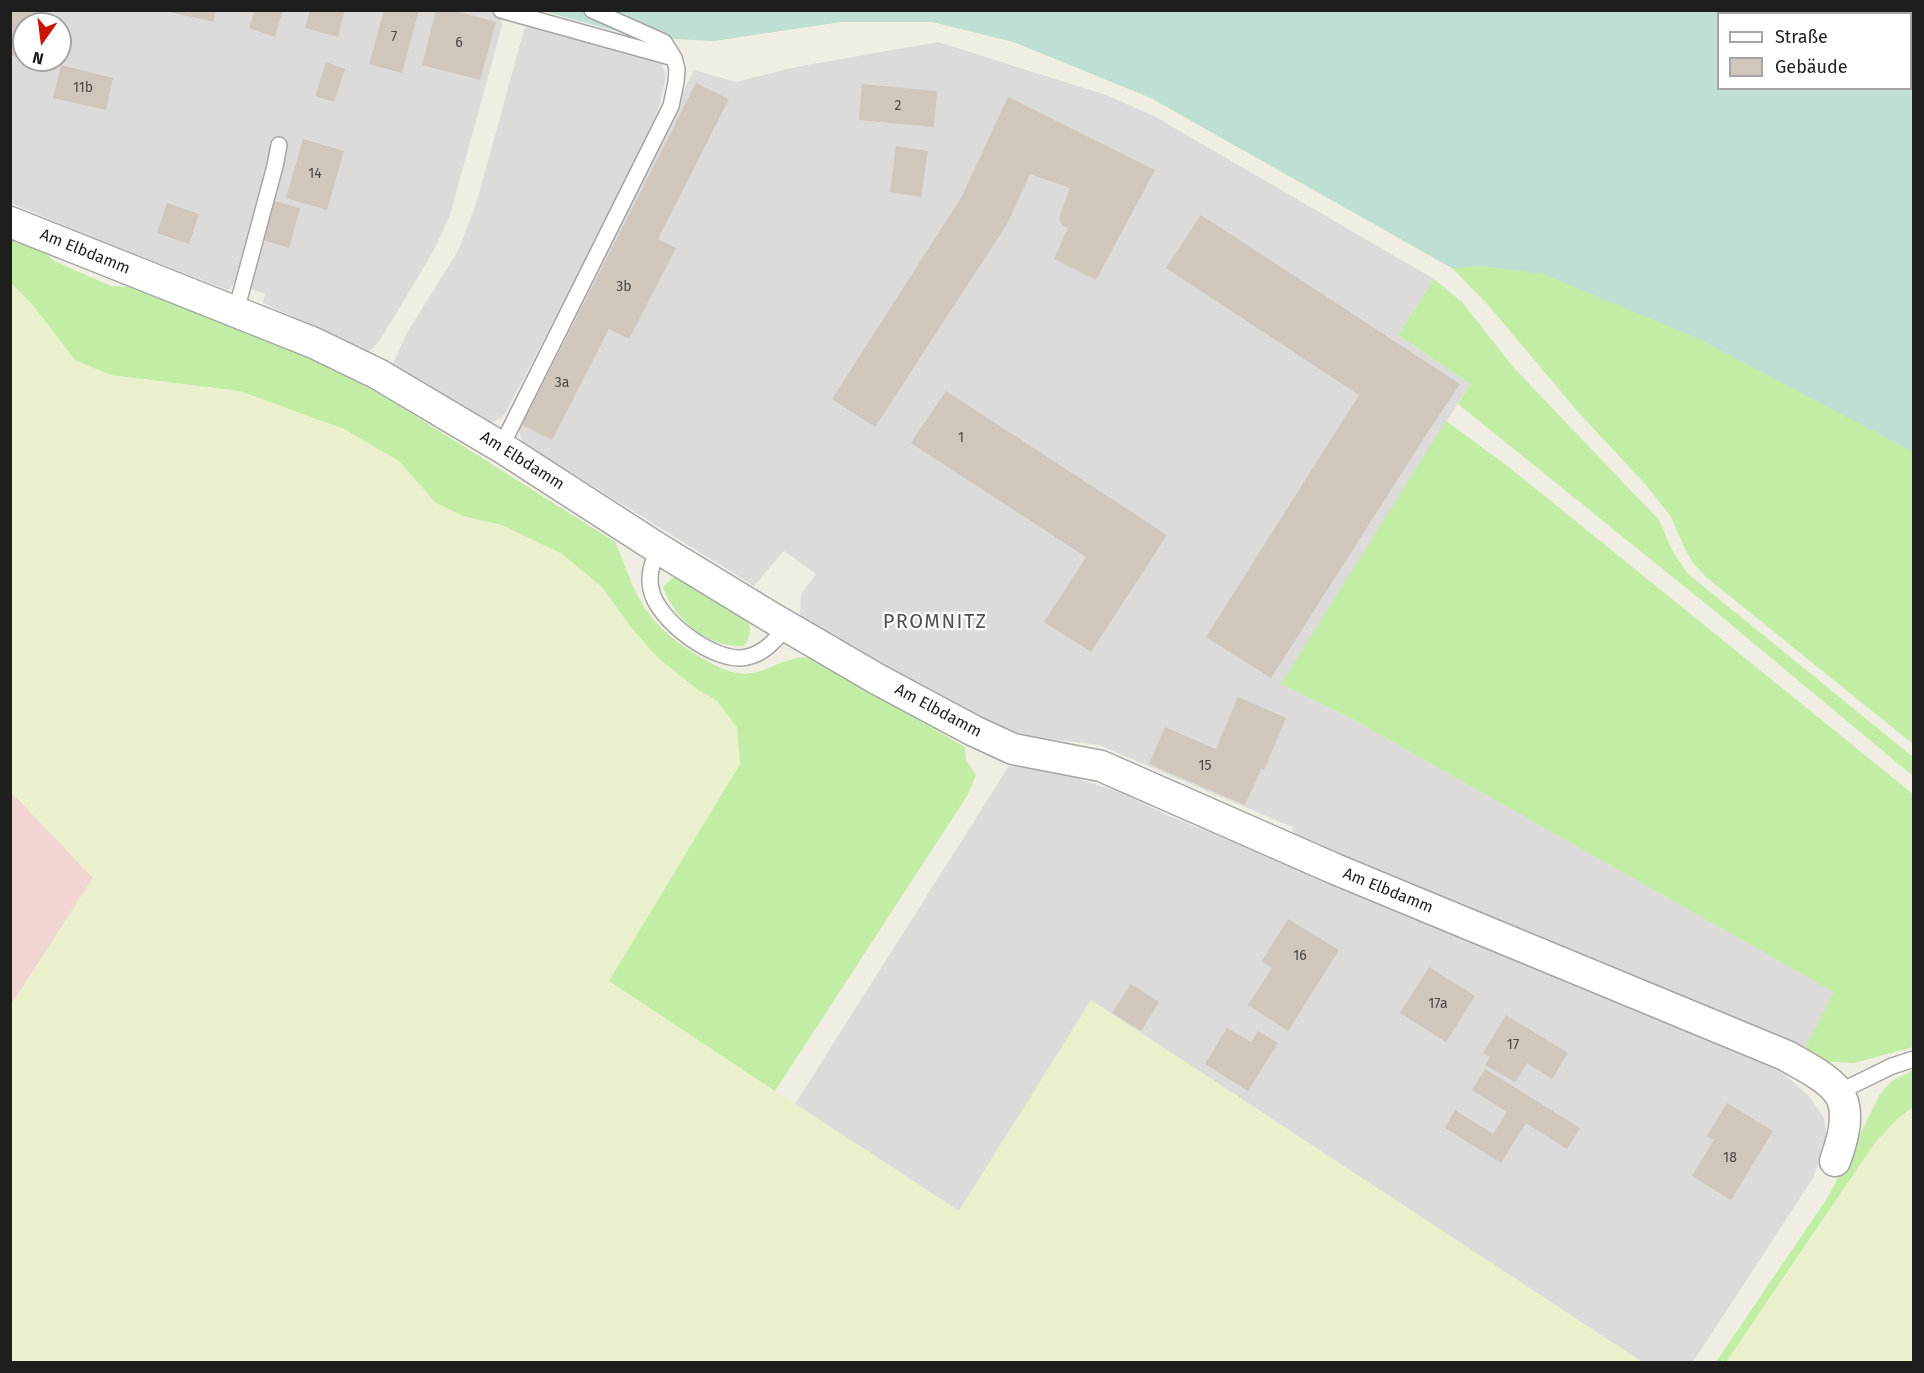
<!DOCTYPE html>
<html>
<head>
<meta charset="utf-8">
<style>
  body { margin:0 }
  #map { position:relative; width:1924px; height:1373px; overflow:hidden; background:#f0ede3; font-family:"Fira Sans",sans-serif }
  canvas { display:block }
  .frame { position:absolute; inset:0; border:12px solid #1e1e1e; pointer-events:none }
  .legend { position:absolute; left:1717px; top:12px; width:195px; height:78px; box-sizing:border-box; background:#fff; border:2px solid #a5a5a5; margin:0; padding:8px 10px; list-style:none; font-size:18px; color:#1e1e1e }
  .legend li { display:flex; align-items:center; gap:12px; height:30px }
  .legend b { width:30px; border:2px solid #a5a5a5 }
  .north { position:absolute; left:12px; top:12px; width:60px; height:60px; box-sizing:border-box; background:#fff; border:2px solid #a5a5a5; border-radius:50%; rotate:194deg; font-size:16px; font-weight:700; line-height:24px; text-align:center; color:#1e1e1e }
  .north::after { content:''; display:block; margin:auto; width:21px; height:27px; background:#cb1400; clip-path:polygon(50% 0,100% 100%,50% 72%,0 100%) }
</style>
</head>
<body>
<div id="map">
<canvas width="1924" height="1373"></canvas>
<div class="frame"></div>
<ul class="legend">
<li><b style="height:8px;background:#fff"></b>Straße</li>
<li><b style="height:16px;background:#d0c6bb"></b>Gebäude</li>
</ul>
<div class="north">N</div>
</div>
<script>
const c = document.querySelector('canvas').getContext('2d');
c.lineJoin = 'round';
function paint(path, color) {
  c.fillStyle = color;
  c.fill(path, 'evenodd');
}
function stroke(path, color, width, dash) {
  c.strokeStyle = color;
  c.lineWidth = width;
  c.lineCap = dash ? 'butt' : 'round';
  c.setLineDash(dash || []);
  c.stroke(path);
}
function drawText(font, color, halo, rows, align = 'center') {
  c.font = font + ' "Fira Sans",sans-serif';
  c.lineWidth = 4.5;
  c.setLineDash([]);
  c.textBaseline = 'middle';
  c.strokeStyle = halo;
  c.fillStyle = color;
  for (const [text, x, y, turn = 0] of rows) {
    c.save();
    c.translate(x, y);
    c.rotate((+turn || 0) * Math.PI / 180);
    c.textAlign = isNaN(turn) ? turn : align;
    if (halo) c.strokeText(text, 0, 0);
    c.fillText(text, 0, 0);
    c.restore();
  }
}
paint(new Path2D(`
  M 484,10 L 501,15 L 502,26 L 450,215 L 434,250 L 409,292 L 380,340 L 369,352 L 263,303 L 265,294 L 235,283 L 228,290 L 99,240 L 11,203 L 10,11 ZM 24,24 L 60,24 L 60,60 L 24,60 Z
  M 529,24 L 662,64 L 666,76 L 660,104 L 640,156 L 506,412 L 501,418 L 489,424 L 392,365 L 407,333 L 459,249 L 477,201 L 524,30 Z
  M 938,42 L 1106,95 L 1154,116 L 1434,279 L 1398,335 L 1470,384 L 1282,684 L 1347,716 L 1835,992 L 1804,1050 L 1296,838 L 1292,827 L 1099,745 L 1028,736 L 981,720 L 829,635 L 800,615 L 801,594 L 816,574 L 784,551 L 754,586 L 522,442 L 518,427 L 694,70 L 736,82 L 796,67 Z
  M 1009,766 L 1046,768 L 1122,793 L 1167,815 L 1327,880 L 1782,1072 L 1809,1096 L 1824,1118 L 1827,1141 L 1813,1178 L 1693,1362 L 1642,1362 L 1092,1001 L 959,1211 L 795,1104 Z`), '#dcdbda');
paint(new Path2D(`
  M 11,792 L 93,878 L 11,1005 Z`), '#f2d5d0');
paint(new Path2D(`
  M 10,283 L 111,375 L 240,391 L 344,428 L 399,461 L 436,503 L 463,516 L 502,525 L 562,554 L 603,588 L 630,626 L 698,690 L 716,700 L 737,727 L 740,764 L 609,982 L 959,1211 L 1091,1000 L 1642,1362 L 11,1362 L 11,1005 L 93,878 L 11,792 Z
  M 1913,1107 L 1913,1362 L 1726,1362 L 1874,1144 L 1896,1120 Z`), '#eaf0cc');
paint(new Path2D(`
  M 543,11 L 1913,11 L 1913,744 L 1706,577 L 1693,563 L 1684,547 L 1671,517 L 1646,485 L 1578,412 L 1489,306 L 1452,268 L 1151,98 L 1014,42 L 933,22 L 840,22 L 713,41 ZM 1718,14 L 1910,14 L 1910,88 L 1718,88 Z
  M 10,238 L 43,251 L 54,261 L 111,286 L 131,287 L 308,357 L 363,385 L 398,405 L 615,542 C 622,556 626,570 632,584 C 648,621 671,640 704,659 C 718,668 736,676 752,673 C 772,670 793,652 814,659 L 965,747 L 966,760 L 976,775 L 967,796 L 775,1091 L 609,981 L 740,764 L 737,727 L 716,700 L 698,690 L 656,656 L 630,626 L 603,588 L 562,554 L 502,525 L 463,516 L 436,503 L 399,461 L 344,429 L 240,391 L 111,375 L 75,360 L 33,305 L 11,283 Z
  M 1434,279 L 1462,302 L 1514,368 L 1659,520 L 1673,552 L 1687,573 L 1913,757 L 1913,776 L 1716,612 L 1458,404 L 1470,384 L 1398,335 Z
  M 1446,421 L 1505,464 L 1913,794 L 1913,1047 L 1854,1063 L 1817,1061 L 1804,1050 L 1834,992 L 1347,716 L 1281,684 Z
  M 680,577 L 747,618 C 752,630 751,635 744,646 C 708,648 674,619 663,587 L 672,578 Z
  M 1913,1070 L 1913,1107 L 1896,1120 L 1874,1144 L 1726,1362 L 1716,1362 L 1826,1200 L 1844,1167 L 1880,1094 L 1892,1081 Z`), '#c1eea4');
paint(new Path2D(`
  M 543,11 L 1913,11 L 1913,452 L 1699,339 L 1543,274 L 1482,266 L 1452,268 L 1151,98 L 1014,42 L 933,22 L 840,22 L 713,41 L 638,37 ZM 1718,14 L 1910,14 L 1910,88 L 1718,88 Z`), '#bedfd3');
paint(new Path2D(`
  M 10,10 L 42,10 L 39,24 L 24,24 L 24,58 L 10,55 Z
  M 161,10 L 216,10 L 214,22 Z
  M 255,10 L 283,10 L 275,37 L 249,28 Z
  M 310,10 L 345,10 L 338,37 L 305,28 Z
  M 384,10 L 419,10 L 402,73 L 369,64 Z
  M 436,10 L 452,10 L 496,22 L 480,80 L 422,65 Z
  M 326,62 L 345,69 L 334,102 L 315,96 Z
  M 61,65 L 113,78 L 106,110 L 53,98 Z
  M 696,83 L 729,99 L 658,239 L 676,248 L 629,339 L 609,329 L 552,440 L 522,425 Z
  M 862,84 L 937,91 L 934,127 L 859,120 Z
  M 1008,97 L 1155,170 L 1096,280 L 1054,259 L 1068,228 L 1062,225 L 1059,218 L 1070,188 L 1030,174 L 1007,224 L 875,427 L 832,399 L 961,198 Z
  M 303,139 L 344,151 L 327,210 L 286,198 Z
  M 896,146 L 928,151 L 921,197 L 890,192 Z
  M 274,201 L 300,208 L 289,248 L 263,240 Z
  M 167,203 L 199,214 L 189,244 L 157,233 Z
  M 1201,215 L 1460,384 L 1424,438 L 1271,678 L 1206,637 L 1359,395 L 1166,268 Z
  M 946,391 L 1167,535 L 1091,652 L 1044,622 L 1086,557 L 911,443 Z
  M 1238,697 L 1286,718 L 1264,770 L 1261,769 L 1245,805 L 1149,764 L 1165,727 L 1216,749 Z
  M 1288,919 L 1339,950 L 1288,1031 L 1248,1005 L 1272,968 L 1262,961 Z
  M 1429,967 L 1475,996 L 1446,1042 L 1400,1013 Z
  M 1131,984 L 1159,1002 L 1141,1031 L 1112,1013 Z
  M 1506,1015 L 1568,1053 L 1552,1079 L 1527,1063 L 1515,1082 L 1485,1065 L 1490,1057 L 1483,1053 Z
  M 1227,1028 L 1251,1042 L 1258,1031 L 1278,1043 L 1248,1091 L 1205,1064 Z
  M 1485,1069 L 1580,1128 L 1567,1149 L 1526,1123 L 1501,1163 L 1445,1128 L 1455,1110 L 1493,1134 L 1507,1112 L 1472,1090 Z
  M 1727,1103 L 1773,1131 L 1731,1200 L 1692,1176 L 1714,1140 L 1707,1136 Z`), '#d0c6bb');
const service = new Path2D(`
  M 501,10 L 674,58
  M 236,311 L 275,166 L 279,145
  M 501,447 L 671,106 L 676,82 L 677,69 L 674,58 L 664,42 L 592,10
  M 659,549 C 652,563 648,574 651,589 C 656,620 717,665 747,657 C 765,653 775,640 787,627
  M 1839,1092 L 1892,1066 L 1914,1059`);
const minor = new Path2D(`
  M 10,222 L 314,343 L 378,374 L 501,447 L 659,549 L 769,616 L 877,679 L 974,731 L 1013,749 L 1101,766 L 1335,869 L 1787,1056 C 1803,1066 1826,1076 1838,1092 C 1852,1111 1842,1142 1835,1161`);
stroke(service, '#a5a5a5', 18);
stroke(minor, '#a5a5a5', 33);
stroke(service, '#fff', 15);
stroke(minor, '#fff', 30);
drawText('14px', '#4a4845', null, [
  ["7",394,37],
  ["6",459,43],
  ["11b",83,88],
  ["2",898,106],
  ["14",315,174],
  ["3b",624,287],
  ["3a",562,383],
  ["1",961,438],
  ["15",1205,766],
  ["16",1300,956],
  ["17a",1438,1004],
  ["17",1513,1045],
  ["18",1730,1158]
]);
drawText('16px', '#1e1e1e', '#fff', [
  ["Am Elbdamm",85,252,22],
  ["Am Elbdamm",522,461,32],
  ["Am Elbdamm",938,711,28],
  ["Am Elbdamm",1388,891,22]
]);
c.letterSpacing = '1.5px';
drawText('20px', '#515151', '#fff', [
  ["PROMNITZ",935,622]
]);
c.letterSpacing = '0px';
</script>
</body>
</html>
